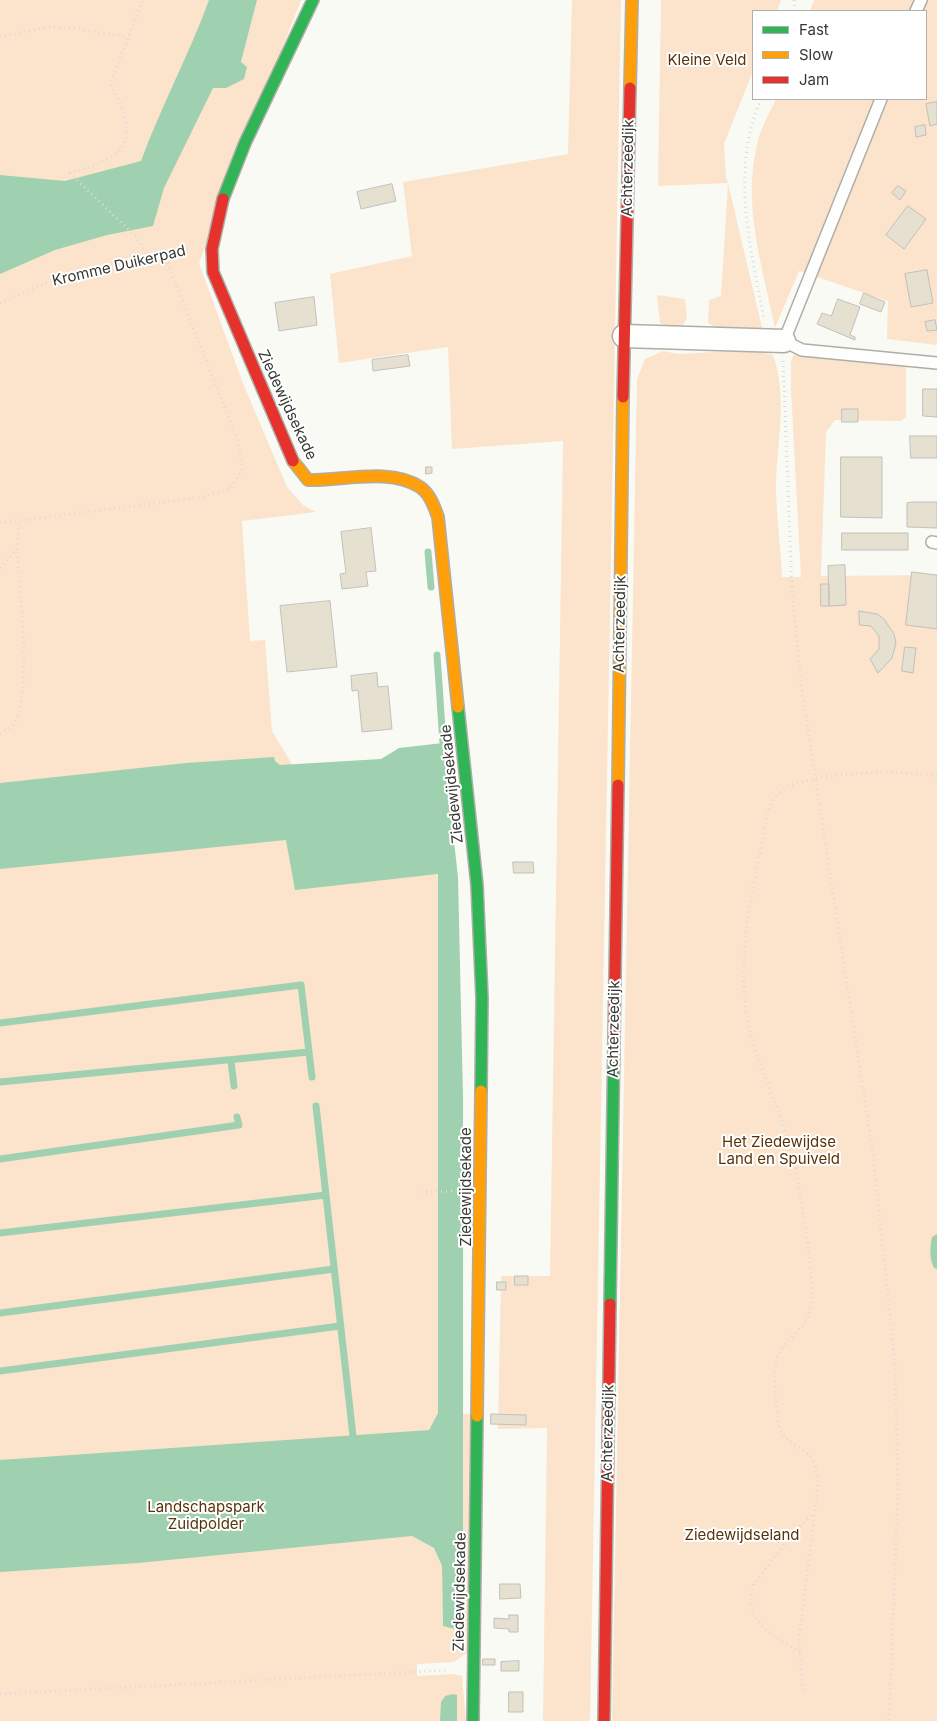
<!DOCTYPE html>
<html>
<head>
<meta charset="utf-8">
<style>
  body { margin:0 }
  #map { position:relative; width:937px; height:1721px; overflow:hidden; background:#fafaf4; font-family:Inter,sans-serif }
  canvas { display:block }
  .legend { position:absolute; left:752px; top:10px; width:175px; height:90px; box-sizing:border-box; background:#fff; border:1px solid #afafad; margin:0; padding:6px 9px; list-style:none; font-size:15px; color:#373733 }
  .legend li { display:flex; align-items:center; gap:10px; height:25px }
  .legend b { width:25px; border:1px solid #afafad }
</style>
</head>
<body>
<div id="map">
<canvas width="937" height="1721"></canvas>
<ul class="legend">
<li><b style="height:6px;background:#30b455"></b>Fast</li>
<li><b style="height:6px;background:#ff9f0a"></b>Slow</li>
<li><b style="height:6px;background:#e5322d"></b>Jam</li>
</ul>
</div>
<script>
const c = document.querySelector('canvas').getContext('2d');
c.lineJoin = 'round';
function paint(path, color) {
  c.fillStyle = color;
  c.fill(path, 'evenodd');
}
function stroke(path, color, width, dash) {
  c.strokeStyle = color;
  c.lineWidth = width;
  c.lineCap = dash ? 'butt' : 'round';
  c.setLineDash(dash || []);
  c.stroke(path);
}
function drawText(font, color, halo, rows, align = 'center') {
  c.font = font + ' Inter,sans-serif';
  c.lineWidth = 4;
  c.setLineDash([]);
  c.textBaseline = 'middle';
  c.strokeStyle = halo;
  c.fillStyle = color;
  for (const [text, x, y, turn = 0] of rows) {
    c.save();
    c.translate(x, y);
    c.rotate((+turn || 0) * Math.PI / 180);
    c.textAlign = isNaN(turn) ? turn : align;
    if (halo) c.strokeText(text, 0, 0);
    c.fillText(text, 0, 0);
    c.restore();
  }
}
paint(new Path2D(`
  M 0,0 L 240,0 L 241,63 L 257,0 L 301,0 L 199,263 L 242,381 L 287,487 L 303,505 L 316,512 L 242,521 L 250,641 L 265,640 L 272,731 L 363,882 L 439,874 L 438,1413 L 429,1430 L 408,1432 L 412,1536 L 434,1548 L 442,1566 L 443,1626 L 463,1626 L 462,1414 L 471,1414 L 468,1652 L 454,1662 L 417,1664 L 417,1676 L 453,1674 L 462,1676 L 466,1721 L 457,1721 L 457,1696 L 440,1721 L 0,1721 Z
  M 572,0 L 621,0 L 590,1721 L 543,1721 L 547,1428 L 498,1429 L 501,1276 L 550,1276 L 563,441 L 452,449 L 448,347 L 339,363 L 330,274 L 412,256 L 403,182 L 568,154 Z
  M 661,0 L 781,0 L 777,11 L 753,11 L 753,71 L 724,144 L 726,177 L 728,183 L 763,332 L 718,329 L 708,323 L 709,300 L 721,296 L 728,183 L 658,186 Z
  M 814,0 L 937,0 L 937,345 L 887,339 L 888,301 L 799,271 L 775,328 C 763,269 742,205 757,145 C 760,129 769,114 776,99 L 926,99 L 926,11 L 810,11 Z
  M 657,295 L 685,299 L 687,318 L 680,330 L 669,328 L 660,323 Z
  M 752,350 L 773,355 C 788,395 777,444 776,485 C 776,515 781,547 782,577 L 801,577 L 791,390 L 791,362 L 794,354 L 906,366 L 906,417 L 901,421 L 835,420 L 826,432 L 821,576 L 937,575 L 937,1721 L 612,1721 L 637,379 L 645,359 L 663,351 L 678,354 Z`), '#fce3cb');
paint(new Path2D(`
  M 209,0 L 257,0 L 241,62 L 247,67 L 244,79 L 226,88 L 213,88 L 164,188 L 153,226 L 107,235 L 55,250 L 0,274 L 0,175 L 65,181 L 141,161 C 161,106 189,55 209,0 Z
  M 443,743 L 458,877 L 463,1097 L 463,1626 L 455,1629 L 443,1626 L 442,1566 L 434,1548 L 412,1536 L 138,1563 L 0,1572 L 0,1460 L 429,1430 L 438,1413 L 438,874 L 295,890 L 286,840 L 0,869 L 0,783 L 186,763 L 274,757 L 275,761 L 280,765 L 381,759 L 399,748 Z
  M 937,1234 L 937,1269 L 934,1268 C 929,1258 930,1248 932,1237 Z
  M 453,1694 L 457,1695 L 457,1721 L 440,1721 L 441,1702 L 445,1696 Z`), '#9fd1b0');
stroke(new Path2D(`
  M 428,552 L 431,587
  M 437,655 L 443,743
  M 0,1023 L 301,985 L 312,1077
  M 231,1061 L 234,1086
  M 0,1082 L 309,1052
  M 316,1106 L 353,1436
  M 0,1159 L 239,1125 L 237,1117
  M 0,1233 L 326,1195
  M 0,1313 L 334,1269
  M 0,1371 L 340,1326`), '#9fd1b0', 7);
const building = new Path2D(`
  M 937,102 L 937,124 L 930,126 L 926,104 Z
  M 925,125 L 926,135 L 916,137 L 915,127 Z
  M 392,184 L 396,201 L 361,209 L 357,192 Z
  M 898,186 L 906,191 L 900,200 L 892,193 Z
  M 908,206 L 926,219 L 904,249 L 886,235 Z
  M 927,270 L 933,303 L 911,307 L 905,274 Z
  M 864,293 L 885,302 L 881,312 L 860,304 Z
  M 314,297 L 317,325 L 279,331 L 275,303 Z
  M 838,299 L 860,307 L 850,335 L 855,337 L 855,340 L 817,324 L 822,313 L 831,316 Z
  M 935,320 L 937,330 L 927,331 L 925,322 Z
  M 408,355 L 410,366 L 373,371 L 372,360 Z
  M 923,389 L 937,389 L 937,417 L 923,416 Z
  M 842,409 L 858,409 L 858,422 L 842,422 Z
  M 910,436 L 937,436 L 937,458 L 911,458 Z
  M 841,457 L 882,457 L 882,518 L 841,517 Z
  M 426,467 L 432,467 L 432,473 L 426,474 Z
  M 913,502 L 937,502 L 937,528 L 907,527 L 907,503 Z
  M 371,528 L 376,571 L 366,572 L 368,586 L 342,589 L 340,574 L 346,573 L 341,532 Z
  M 842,533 L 908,533 L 908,550 L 842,550 Z
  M 845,565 L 846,605 L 829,606 L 828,566 Z
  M 912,572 L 937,575 L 937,629 L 906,625 Z
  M 821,584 L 829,584 L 829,606 L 821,606 Z
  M 330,601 L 337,667 L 287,672 L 280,606 Z
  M 859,611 L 877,614 L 884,619 L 894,634 L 896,643 L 892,658 L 878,673 L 870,659 L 879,649 L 879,636 L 871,626 L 860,625 Z
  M 905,647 L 916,648 L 913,673 L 902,671 Z
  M 377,673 L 378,687 L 388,686 L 392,729 L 362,732 L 358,690 L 352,691 L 351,676 Z
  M 513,862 L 533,862 L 534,873 L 514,873 Z
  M 515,1276 L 528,1276 L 528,1285 L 515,1285 Z
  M 497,1282 L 506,1282 L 506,1290 L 497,1290 Z
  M 491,1414 L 526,1415 L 526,1425 L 491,1424 Z
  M 500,1584 L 520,1584 L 521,1598 L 500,1599 Z
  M 509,1615 L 518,1615 L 518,1632 L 509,1632 L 509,1629 L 494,1628 L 494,1618 L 509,1619 Z
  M 483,1659 L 495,1659 L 495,1665 L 483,1665 Z
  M 519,1661 L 519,1671 L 501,1671 L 501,1662 Z
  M 509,1692 L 523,1692 L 523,1712 L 509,1712 Z`);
paint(building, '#e6e0d0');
stroke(building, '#c1c0bc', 1);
const lane = new Path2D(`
  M 916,11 L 921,0
  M 881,99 L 784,341 L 802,350 L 937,363
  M 932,542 L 937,543`);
const street = new Path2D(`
  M 624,336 L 784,341`);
const fast = new Path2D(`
  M 223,199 L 245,143 L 313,0
  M 458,707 L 477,885 L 482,998 L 481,1091
  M 610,1304 L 614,1038
  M 473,1721 L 477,1416`);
const slow = new Path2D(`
  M 630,88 L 632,0
  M 293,461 L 308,480 C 342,481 390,467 420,487 C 430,494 434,506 438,517 L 458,707
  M 618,785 L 623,397
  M 477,1416 L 481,1091`);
const jam = new Path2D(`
  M 223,199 L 212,249 L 213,272 L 293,461
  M 623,397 L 630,88
  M 614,1038 L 618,785
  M 604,1721 L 610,1304`);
stroke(lane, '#aeaea9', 14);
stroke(street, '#aeaea9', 25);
stroke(fast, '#aeaea9', 14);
stroke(slow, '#aeaea9', 14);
stroke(jam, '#aeaea9', 14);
stroke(new Path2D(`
  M 794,0 L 795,11
  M 0,37 L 47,27 L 74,28 L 129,37
  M 761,99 C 730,170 750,246 764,319
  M 69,173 C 128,158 142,140 110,84 L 143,0
  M 70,173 L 135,236 L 149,257
  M 0,303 L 57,278 L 188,249
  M 783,361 L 792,589 L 801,684 L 873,1154 L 895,1364 L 898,1491 L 889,1721
  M 0,523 L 202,497 L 231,488 L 242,470 L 238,441 L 164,254
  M 0,568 L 17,549 L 19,521
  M 0,734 C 4,731 10,728 13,725 C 33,698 19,585 17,549
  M 421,1192 L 455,1191
  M 800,1652 C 775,1636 740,1621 754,1584 L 794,1532 L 813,1514
  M 803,1690 L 799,1638 L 818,1486 C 817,1478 817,1467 813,1460 C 801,1442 780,1447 778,1416 C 776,1398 771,1370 779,1354 C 787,1338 806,1328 810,1310 C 817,1283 802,1210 798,1180 C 790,1129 765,1084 751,1035 C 735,974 749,903 762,843 C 767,824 765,803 782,791 C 809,770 904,770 937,776
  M 0,1694 L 449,1670`), '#dbdbd9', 3, [1, 4]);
stroke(lane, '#fefefd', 11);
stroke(street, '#fefefd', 22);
stroke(fast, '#30b455', 11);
stroke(slow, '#ff9f0a', 11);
stroke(jam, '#e5322d', 11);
drawText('15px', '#593309', '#fff', [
  ["Kleine Veld",707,60],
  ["Het Ziedewijdse",779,1142],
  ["Land en Spuiveld",779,1159],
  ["Landschapspark",206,1507],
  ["Zuidpolder",206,1524],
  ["Ziedewijdseland",742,1535]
]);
drawText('15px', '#373733', '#fff', [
  ["Achterzeedijk",628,168,-89],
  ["Kromme Duikerpad",119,266,-13],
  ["Ziedewijdsekade",287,405,65],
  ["Achterzeedijk",620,624,-89],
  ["Ziedewijdsekade",452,784,-96],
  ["Achterzeedijk",614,1029,-89],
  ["Ziedewijdsekade",466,1187,-90],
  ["Achterzeedijk",608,1433,-89],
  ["Ziedewijdsekade",460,1592,-89]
]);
</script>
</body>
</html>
